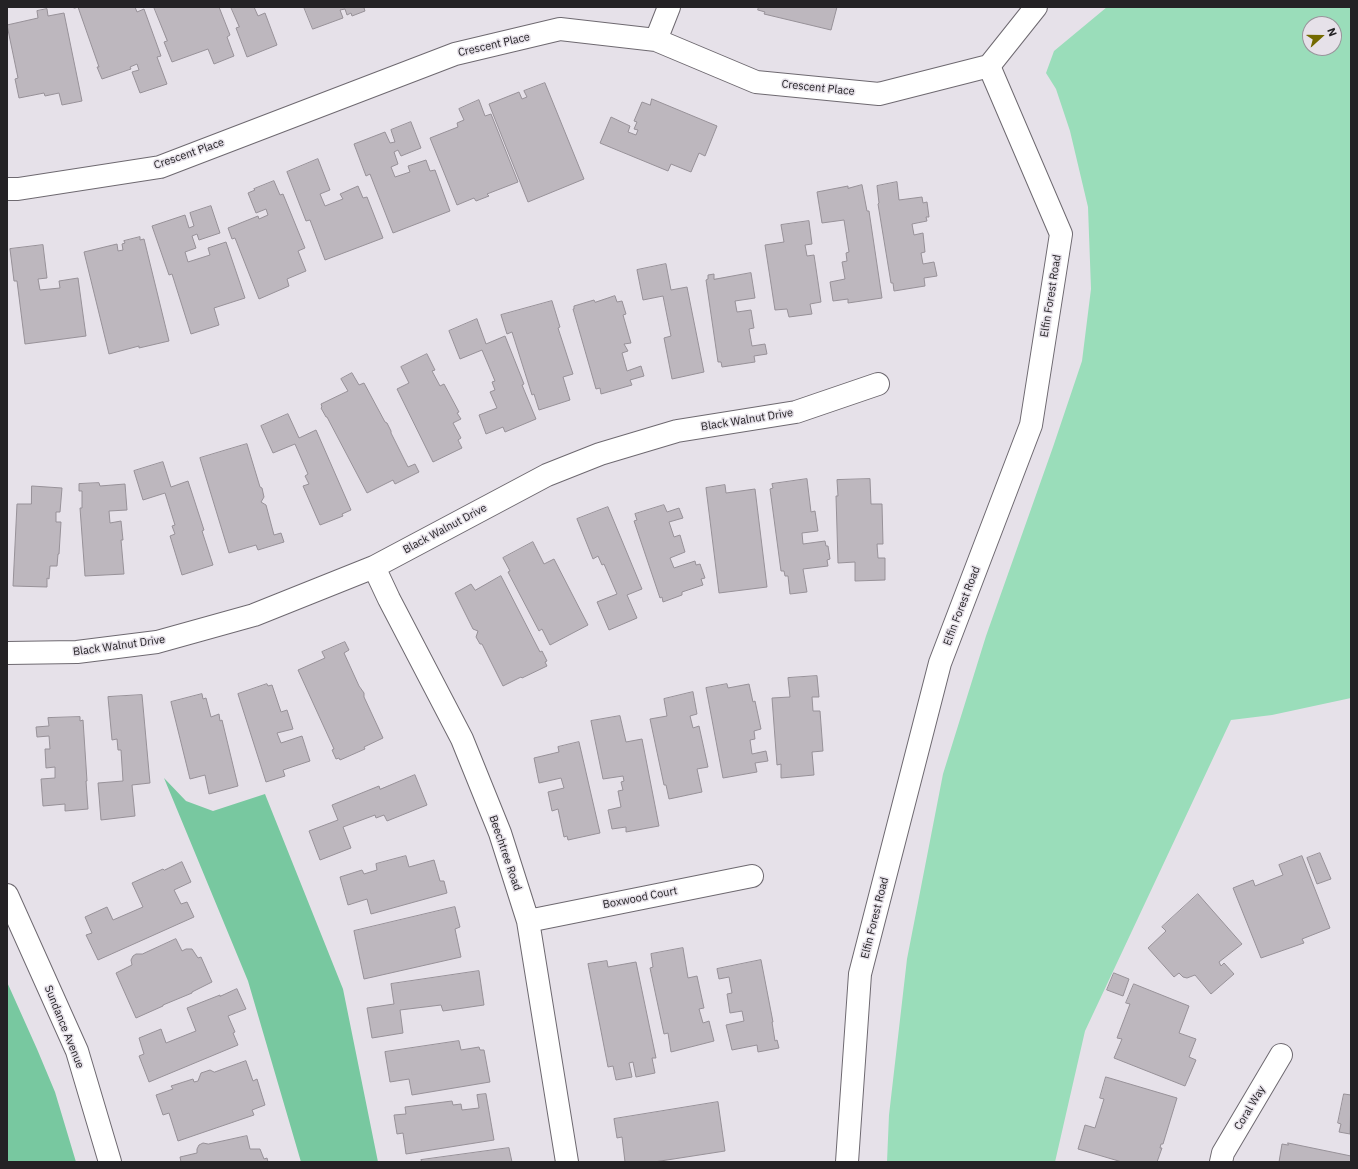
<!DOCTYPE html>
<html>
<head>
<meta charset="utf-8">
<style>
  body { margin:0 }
  #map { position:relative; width:1358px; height:1169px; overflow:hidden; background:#e6e1e9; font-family:"IBM Plex Sans",sans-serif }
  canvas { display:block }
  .frame { position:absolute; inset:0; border:8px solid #242225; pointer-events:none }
  .north { position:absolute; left:1302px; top:16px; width:40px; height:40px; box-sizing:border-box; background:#e6e1e9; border:1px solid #98959b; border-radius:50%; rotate:69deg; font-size:11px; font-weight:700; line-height:16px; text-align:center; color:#242225 }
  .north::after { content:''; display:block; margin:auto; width:14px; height:18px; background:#746a01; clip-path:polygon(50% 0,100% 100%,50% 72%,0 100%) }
</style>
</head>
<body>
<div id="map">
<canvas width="1358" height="1169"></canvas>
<div class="frame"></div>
<div class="north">N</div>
</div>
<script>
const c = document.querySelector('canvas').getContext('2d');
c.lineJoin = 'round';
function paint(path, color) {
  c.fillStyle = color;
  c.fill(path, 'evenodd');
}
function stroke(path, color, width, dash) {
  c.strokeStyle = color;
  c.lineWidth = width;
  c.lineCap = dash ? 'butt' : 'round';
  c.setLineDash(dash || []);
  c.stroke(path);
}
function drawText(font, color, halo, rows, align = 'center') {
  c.font = font + ' "IBM Plex Sans",sans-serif';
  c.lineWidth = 3;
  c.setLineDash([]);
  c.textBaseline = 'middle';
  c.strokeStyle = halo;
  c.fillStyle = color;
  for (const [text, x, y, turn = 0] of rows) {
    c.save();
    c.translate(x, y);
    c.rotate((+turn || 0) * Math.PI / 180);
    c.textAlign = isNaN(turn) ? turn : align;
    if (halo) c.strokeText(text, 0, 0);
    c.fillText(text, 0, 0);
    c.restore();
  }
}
paint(new Path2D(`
  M 1107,7 L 1351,7 L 1351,698 L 1272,715 L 1231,720 L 1085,1031 L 1055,1162 L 887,1162 L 889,1115 L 907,959 L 943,774 L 986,636 L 1053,447 L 1082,361 L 1091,289 L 1088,207 L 1070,131 L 1056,89 L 1046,73 L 1054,51 ZM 1310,24 L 1334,24 L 1334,48 L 1310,48 Z`), '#9addba');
paint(new Path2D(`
  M 164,778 L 186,801 L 213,811 L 265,794 L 343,989 L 378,1162 L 301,1162 L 248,981 Z
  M 7,982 L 37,1049 L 55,1092 L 76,1162 L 7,1162 Z`), '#78c8a0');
const building = new Path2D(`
  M 72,7 L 135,7 L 137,12 L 144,9 L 161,56 L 157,57 L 167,84 L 140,93 L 132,72 L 139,70 L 137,64 L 130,67 L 131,69 L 102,79 L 97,67 L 99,67 L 78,7 L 75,8 Z
  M 154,7 L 219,7 L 230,35 L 227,37 L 234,56 L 214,64 L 208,49 L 172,62 L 164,42 L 167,41 Z
  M 231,7 L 254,7 L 258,16 L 265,13 L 277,45 L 247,57 L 236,28 L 239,27 Z
  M 304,7 L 366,7 L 364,8 L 365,11 L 352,16 L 351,13 L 347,15 L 345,9 L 340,10 L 343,18 L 313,29 Z
  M 759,7 L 837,7 L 831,30 L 764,14 L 765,12 L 758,10 Z
  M 47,9 L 48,16 L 64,13 L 82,101 L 62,105 L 59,93 L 45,96 L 44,93 L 19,98 L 15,79 L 18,78 L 7,25 L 38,18 L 37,11 Z
  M 545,83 L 584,179 L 528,202 L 489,104 L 519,92 L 522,99 L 527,97 L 524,91 Z
  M 652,99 L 717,126 L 705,156 L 699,153 L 691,172 L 671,164 L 668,171 L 600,143 L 611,117 L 630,126 L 628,132 L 636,135 L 638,130 L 634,129 L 637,122 L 634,121 L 642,102 L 650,105 Z
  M 479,100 L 485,116 L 491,114 L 518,182 L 487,194 L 489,196 L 476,201 L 474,198 L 457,205 L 430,138 L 458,127 L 457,123 L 464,120 L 459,109 Z
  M 411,122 L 421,148 L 401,156 L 398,150 L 394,152 L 398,164 L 391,167 L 395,177 L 410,172 L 408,166 L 426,160 L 430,171 L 435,170 L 450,211 L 393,233 L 370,174 L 366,176 L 354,144 L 385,132 L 390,143 L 395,142 L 391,130 Z
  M 318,159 L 330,190 L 320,194 L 325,206 L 343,199 L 340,194 L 358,186 L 363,198 L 367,197 L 383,238 L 325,260 L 310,220 L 306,221 L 287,172 Z
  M 274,181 L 280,195 L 283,194 L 305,248 L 298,251 L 306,271 L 287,279 L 289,286 L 259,299 L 235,238 L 232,239 L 228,228 L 258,216 L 259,219 L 268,215 L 266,209 L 256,213 L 248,193 L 255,190 L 254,189 Z
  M 897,182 L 899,200 L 922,197 L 923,203 L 927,202 L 929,217 L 926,217 L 927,221 L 912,224 L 914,235 L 923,233 L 925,252 L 921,253 L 923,264 L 934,262 L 937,276 L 924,278 L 925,286 L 894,291 L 893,283 L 891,283 L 878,204 L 879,203 L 877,186 Z
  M 862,185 L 867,211 L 869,211 L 882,298 L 848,303 L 848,299 L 833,301 L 830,282 L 845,279 L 842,262 L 847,261 L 846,253 L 849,252 L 844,220 L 822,223 L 817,192 L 848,186 L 848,188 Z
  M 211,206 L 220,233 L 199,240 L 197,234 L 192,236 L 196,248 L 185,252 L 188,262 L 210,255 L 208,248 L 226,242 L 245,298 L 214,308 L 219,325 L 191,334 L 172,274 L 169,275 L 152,226 L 185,215 L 189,228 L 194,226 L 190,213 Z
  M 809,221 L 812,244 L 805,245 L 807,256 L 814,255 L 821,302 L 810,304 L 812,314 L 789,317 L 787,309 L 775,310 L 765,245 L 784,242 L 781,225 Z
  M 140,237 L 140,240 L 144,239 L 169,341 L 139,348 L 139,346 L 109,354 L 84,252 L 117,244 L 118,251 L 123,250 L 122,244 L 125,243 L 124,241 Z
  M 43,245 L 47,278 L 38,279 L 40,290 L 60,288 L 59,281 L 78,278 L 86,336 L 25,344 L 17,281 L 14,281 L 10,249 Z
  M 666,264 L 671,290 L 687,287 L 704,372 L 672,379 L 664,338 L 671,336 L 663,296 L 643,300 L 637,270 Z
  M 751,273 L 755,298 L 735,301 L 737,312 L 751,310 L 754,328 L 749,329 L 752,346 L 765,344 L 767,354 L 754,356 L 755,362 L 722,367 L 721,362 L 718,362 L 706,280 L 708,279 L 708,275 L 714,274 L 714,279 Z
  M 615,296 L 617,302 L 622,301 L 626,314 L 623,315 L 631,343 L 624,344 L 628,351 L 622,353 L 627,371 L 641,366 L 644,376 L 630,380 L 632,385 L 601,394 L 600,388 L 596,389 L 573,309 L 574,309 L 574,306 L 594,300 L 595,302 Z
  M 552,301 L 560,327 L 558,328 L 573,374 L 563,377 L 570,400 L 539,410 L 534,394 L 532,395 L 512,332 L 507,334 L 501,315 Z
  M 477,319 L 486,344 L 505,336 L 524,384 L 522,385 L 536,419 L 505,432 L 503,427 L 486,434 L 479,415 L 497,408 L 490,392 L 495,390 L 492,382 L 495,381 L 482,350 L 460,359 L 449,331 Z
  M 427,354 L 435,370 L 432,371 L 440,386 L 444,384 L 459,412 L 457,413 L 461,419 L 453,423 L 461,438 L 458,440 L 462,448 L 433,462 L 397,389 L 409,383 L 401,367 Z
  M 352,373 L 359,385 L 364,383 L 385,422 L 387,423 L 391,431 L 391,433 L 408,467 L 415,464 L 419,472 L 395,484 L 393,480 L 367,493 L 327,417 L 326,417 L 321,408 L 322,407 L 321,404 L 348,391 L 341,379 Z
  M 288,414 L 299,438 L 316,430 L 351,510 L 342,514 L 343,516 L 320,525 L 303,486 L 309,484 L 305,476 L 308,474 L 295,444 L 273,453 L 261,426 Z
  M 247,444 L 260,487 L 262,488 L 264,497 L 261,502 L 266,505 L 274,535 L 281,533 L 284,542 L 258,550 L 256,545 L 229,553 L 200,458 Z
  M 163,462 L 171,487 L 188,481 L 204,530 L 202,531 L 213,565 L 182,575 L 170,536 L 175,534 L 172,526 L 175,525 L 165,493 L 143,500 L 134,471 Z
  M 807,479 L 811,512 L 815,511 L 818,531 L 802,533 L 803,544 L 825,541 L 826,546 L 828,546 L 830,559 L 827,560 L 828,566 L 803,569 L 807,592 L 790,594 L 788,576 L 785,576 L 784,571 L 781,571 L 770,489 L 773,488 L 772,484 Z
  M 870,479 L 871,504 L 882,504 L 883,544 L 877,544 L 878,558 L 885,558 L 885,580 L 855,581 L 855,562 L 838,563 L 836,496 L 838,496 L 837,480 Z
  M 99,483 L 100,486 L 125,484 L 127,510 L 109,511 L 110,523 L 121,521 L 123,540 L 121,540 L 124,574 L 85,576 L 80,508 L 82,508 L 82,491 L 79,491 L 79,484 Z
  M 725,485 L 726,493 L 755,489 L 767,587 L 719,593 L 706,488 Z
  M 32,486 L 62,488 L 60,512 L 56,512 L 56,522 L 61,522 L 59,554 L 58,554 L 57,566 L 50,566 L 49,579 L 47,578 L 47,587 L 13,586 L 17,504 L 31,504 Z
  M 664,505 L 667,512 L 679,508 L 683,518 L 669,522 L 674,537 L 680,535 L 685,552 L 670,558 L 674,568 L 695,561 L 696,565 L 700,564 L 705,578 L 701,579 L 703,585 L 682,592 L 682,595 L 663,602 L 662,597 L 660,598 L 634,521 L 637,520 L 635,514 Z
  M 608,507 L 642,589 L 627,595 L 637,618 L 609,630 L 597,602 L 617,594 L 604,564 L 602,565 L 598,556 L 593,559 L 577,519 Z
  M 533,542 L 544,564 L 554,559 L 588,625 L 550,645 L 542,629 L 539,631 L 508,572 L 510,571 L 503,558 Z
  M 501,576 L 540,652 L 542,651 L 547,661 L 545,662 L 547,666 L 522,678 L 521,677 L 503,686 L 482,644 L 480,644 L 476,637 L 478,631 L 473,629 L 455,593 L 471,584 L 475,590 Z
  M 345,642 L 349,650 L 344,653 L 359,686 L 364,693 L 364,697 L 383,738 L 364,747 L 365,749 L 340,760 L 339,758 L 336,759 L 332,750 L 334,749 L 298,670 L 325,658 L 322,652 Z
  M 817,676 L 819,697 L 812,697 L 813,711 L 820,711 L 823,751 L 812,752 L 814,775 L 781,778 L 781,764 L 777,765 L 772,698 L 790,697 L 788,678 Z
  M 267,684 L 268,686 L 272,685 L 281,712 L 287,710 L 293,729 L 277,733 L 281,743 L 302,736 L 310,761 L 283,770 L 285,776 L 266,782 L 238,694 Z
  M 727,684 L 728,688 L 749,684 L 753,702 L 755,701 L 761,729 L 754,731 L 755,739 L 750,740 L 752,754 L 766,751 L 768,761 L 755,763 L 757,772 L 723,778 L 706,688 Z
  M 693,692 L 697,714 L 690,716 L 693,728 L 699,726 L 708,767 L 697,769 L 702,792 L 669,799 L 666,785 L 664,785 L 650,719 L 667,716 L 664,699 Z
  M 202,694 L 203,699 L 206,698 L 211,717 L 219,714 L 220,721 L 222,720 L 238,786 L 209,794 L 205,775 L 190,779 L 171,702 Z
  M 142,695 L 150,783 L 132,785 L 135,816 L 101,820 L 98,783 L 123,781 L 121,750 L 118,750 L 117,739 L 112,740 L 108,697 Z
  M 620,716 L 626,742 L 642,739 L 659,826 L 626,832 L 626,827 L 612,829 L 608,810 L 621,807 L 618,791 L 623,790 L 621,782 L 624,781 L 623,776 L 603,779 L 591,721 Z
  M 80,717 L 80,721 L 83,720 L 87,781 L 86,781 L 88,809 L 65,811 L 65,804 L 43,806 L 41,779 L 55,778 L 55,767 L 46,768 L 45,749 L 50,749 L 49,736 L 37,737 L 36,727 L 49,726 L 48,718 Z
  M 579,742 L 600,833 L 568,840 L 567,836 L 564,837 L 558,809 L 552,811 L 548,792 L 564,788 L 561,778 L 539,783 L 534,758 L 559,752 L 558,747 Z
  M 415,775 L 427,805 L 387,821 L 384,815 L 376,818 L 375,815 L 343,827 L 351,848 L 320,860 L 309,831 L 338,820 L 332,805 L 379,786 L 380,789 Z
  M 1320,853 L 1331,879 L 1317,884 L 1307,858 Z
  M 406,856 L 409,867 L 434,860 L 440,881 L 444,881 L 447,893 L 371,914 L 367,899 L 348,905 L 340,877 L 362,870 L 364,874 L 377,870 L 376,864 Z
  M 1302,856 L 1330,928 L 1302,939 L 1304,943 L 1261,958 L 1233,888 L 1253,880 L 1255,886 L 1283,875 L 1279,865 Z
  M 182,862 L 191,882 L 174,890 L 181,904 L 187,902 L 194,917 L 98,960 L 86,935 L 92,933 L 85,917 L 107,907 L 113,920 L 143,907 L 132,883 L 163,869 L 164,870 Z
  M 1198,894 L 1242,944 L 1219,962 L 1221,966 L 1224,963 L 1234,974 L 1211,994 L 1195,975 L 1187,978 L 1183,977 L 1179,973 L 1174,977 L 1148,948 L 1166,931 L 1162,927 Z
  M 455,907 L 460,927 L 455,929 L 461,957 L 364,979 L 354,931 Z
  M 176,939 L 182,951 L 186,949 L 192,949 L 198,958 L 201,957 L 212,982 L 192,992 L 192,993 L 163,1005 L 163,1006 L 136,1018 L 116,973 L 132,965 L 131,960 L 133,956 L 136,954 L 142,954 Z
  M 683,948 L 688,978 L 697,976 L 704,1008 L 699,1009 L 703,1023 L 709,1021 L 714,1041 L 671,1052 L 668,1033 L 664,1034 L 650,968 L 653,967 L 651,954 Z
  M 761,960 L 773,1022 L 772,1022 L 775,1041 L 777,1040 L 779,1048 L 758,1052 L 757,1045 L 732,1050 L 726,1025 L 744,1021 L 742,1011 L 730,1013 L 727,994 L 732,993 L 729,977 L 719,979 L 717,969 Z
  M 607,961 L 608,967 L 636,962 L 656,1058 L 652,1058 L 655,1073 L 636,1077 L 633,1062 L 629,1063 L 632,1077 L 616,1080 L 613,1066 L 608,1067 L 588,964 Z
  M 479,971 L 484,1005 L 443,1011 L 441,1005 L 400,1010 L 403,1033 L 372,1038 L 367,1008 L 394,1004 L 391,984 Z
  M 1114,973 L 1129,979 L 1123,996 L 1107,990 Z
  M 1134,984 L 1189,1006 L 1179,1033 L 1196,1039 L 1189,1057 L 1196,1060 L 1185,1086 L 1114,1058 L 1122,1039 L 1117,1038 L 1130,1004 L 1126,1003 Z
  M 237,989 L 246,1009 L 228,1016 L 235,1032 L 233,1033 L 238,1045 L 149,1082 L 139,1056 L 144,1054 L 139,1038 L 161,1029 L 166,1043 L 196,1031 L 187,1008 L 220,995 L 220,996 Z
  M 459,1041 L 461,1050 L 479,1047 L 480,1050 L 484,1050 L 490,1082 L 412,1095 L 409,1079 L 390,1082 L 385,1052 Z
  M 246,1061 L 253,1081 L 257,1079 L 265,1105 L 252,1110 L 254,1115 L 178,1141 L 169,1113 L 163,1115 L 156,1095 L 173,1089 L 171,1086 L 193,1079 L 194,1082 L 198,1081 L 201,1073 L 210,1070 L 214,1072 Z
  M 1106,1077 L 1177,1098 L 1163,1144 L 1161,1144 L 1160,1148 L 1162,1148 L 1157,1162 L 1122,1162 L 1078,1149 L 1085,1125 L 1095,1128 L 1104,1099 L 1100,1098 Z
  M 486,1094 L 494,1140 L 406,1154 L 403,1133 L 397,1134 L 394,1115 L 406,1114 L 405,1107 L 452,1101 L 453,1105 L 461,1104 L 462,1110 L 479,1108 L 477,1095 Z
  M 1344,1094 L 1351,1095 L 1350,1134 L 1339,1132 L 1341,1124 L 1338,1123 Z
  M 718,1102 L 725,1151 L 654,1162 L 625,1162 L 622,1137 L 617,1138 L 614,1119 Z
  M 247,1136 L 250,1149 L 260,1149 L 264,1159 L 267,1158 L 268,1162 L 181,1162 L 180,1157 L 197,1153 L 197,1149 L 199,1145 L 203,1143 L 208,1144 Z
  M 1288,1143 L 1351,1156 L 1351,1162 L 1279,1162 L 1282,1144 L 1288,1145 Z
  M 509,1148 L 512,1162 L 422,1162 L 421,1160 Z`);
paint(building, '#bdb7be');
stroke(building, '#979198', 1);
const minor = new Path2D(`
  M 656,40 L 669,7
  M 7,189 L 18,189 L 160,167 L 455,54 L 560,29 L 656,40 L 756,82 L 879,94 L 989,66 L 1036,7
  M 374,567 L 389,599 L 462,739 L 500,833 L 528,921 L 567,1162
  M 7,653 L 77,652 L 157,642 L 254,615 L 374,567 L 547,475 L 600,454 L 677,431 L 796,412 L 878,384
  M 7,895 L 77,1051 L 110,1162
  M 528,921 L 752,876
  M 1221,1162 L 1223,1153 L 1281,1055`);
const tertiary = new Path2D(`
  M 847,1162 L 860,974 L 940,663 L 1031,425 L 1061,234 L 989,66`);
stroke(minor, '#6e6970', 24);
stroke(tertiary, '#6e6970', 24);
stroke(minor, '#fff', 22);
stroke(tertiary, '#fff', 22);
drawText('11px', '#242225', '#e6e1e9', [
  ["Crescent Place",494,45,-13],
  ["Crescent Place",818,88,6],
  ["Crescent Place",189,154,-19],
  ["Elfin Forest Road",1051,296,-81],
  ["Black Walnut Drive",747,420,-9],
  ["Black Walnut Drive",445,529,-28],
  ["Elfin Forest Road",962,606,-69],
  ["Black Walnut Drive",119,646,-8],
  ["Beechtree Road",505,853,71],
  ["Boxwood Court",640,898,-11],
  ["Elfin Forest Road",875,918,-76],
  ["Sundance Avenue",64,1027,68],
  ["Coral Way",1250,1108,-59]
]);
</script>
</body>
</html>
